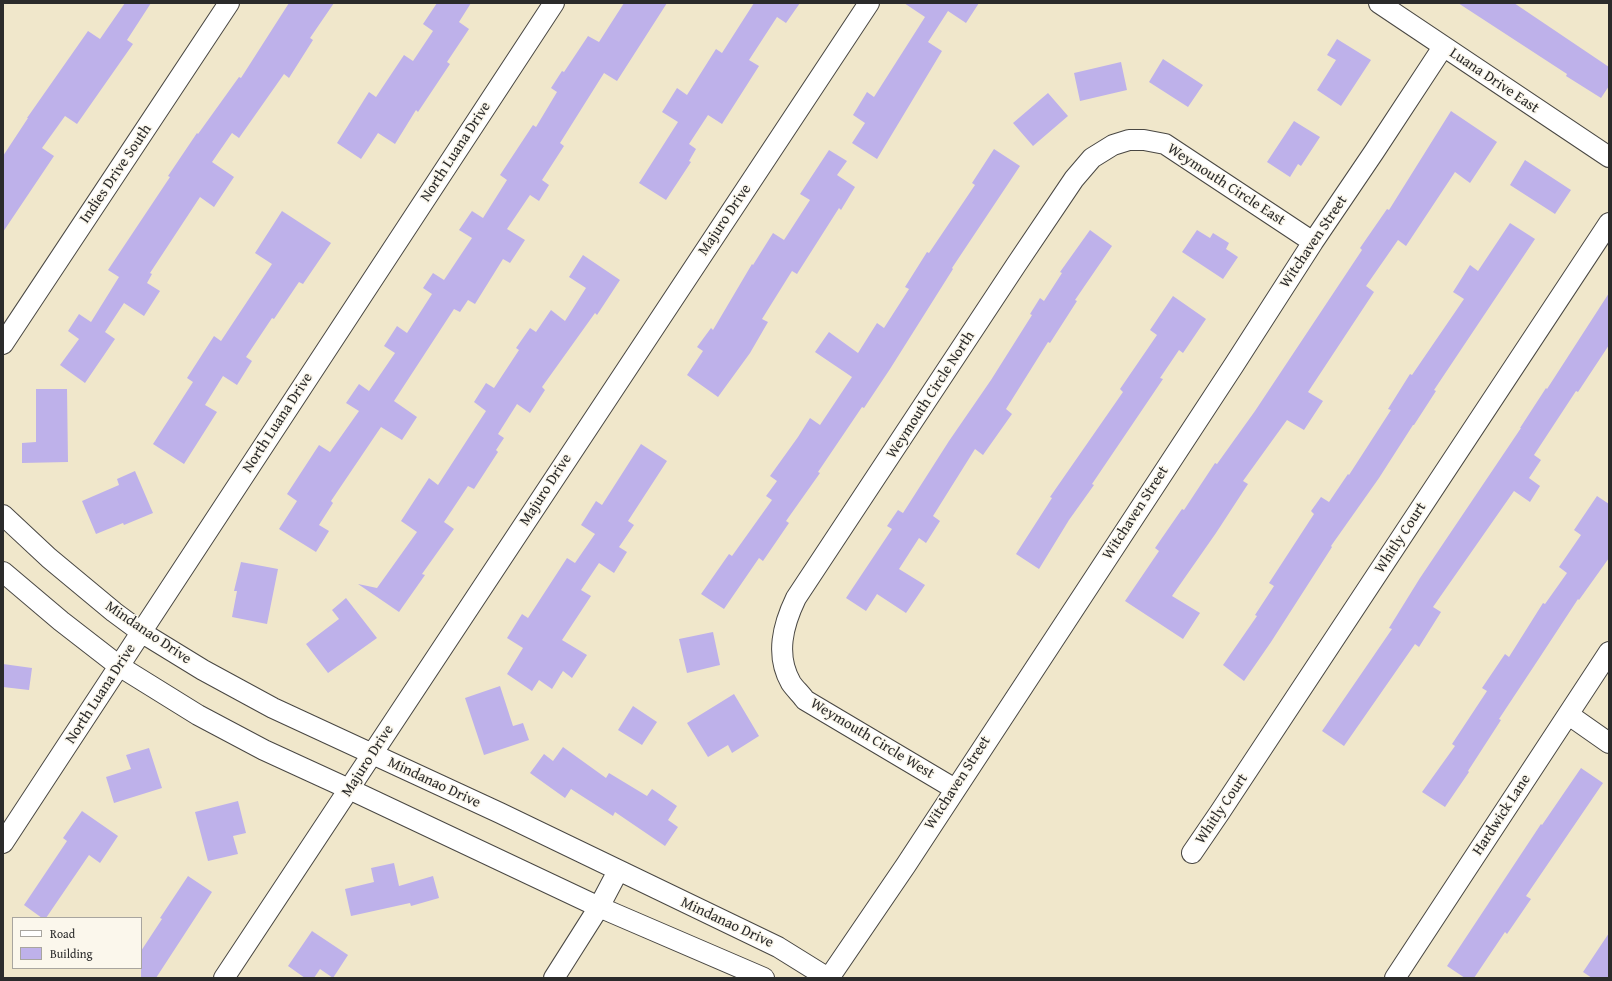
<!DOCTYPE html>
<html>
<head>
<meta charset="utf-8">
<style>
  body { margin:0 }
  #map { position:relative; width:1612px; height:981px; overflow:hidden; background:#f0e7cb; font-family:"Gentium Book Plus",serif }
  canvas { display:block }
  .frame { position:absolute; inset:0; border:4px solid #2b2b2b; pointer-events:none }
  .legend { position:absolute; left:12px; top:917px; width:130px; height:52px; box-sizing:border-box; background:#fbf7ec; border:1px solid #a8a59f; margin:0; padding:5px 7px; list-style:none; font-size:12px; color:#2b2b2b }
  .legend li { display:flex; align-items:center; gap:8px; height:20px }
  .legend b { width:20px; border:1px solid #a8a59f }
</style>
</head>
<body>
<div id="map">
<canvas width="1612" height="981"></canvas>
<div class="frame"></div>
<ul class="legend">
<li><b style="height:5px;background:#fff"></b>Road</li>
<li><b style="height:11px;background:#beb1ea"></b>Building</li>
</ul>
</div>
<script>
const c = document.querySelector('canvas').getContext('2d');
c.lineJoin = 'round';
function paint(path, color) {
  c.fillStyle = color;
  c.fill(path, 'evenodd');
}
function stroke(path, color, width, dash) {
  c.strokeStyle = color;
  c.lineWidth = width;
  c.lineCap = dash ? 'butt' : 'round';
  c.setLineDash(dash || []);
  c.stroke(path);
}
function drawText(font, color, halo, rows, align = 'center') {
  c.font = font + ' "Gentium Book Plus",serif';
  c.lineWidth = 3;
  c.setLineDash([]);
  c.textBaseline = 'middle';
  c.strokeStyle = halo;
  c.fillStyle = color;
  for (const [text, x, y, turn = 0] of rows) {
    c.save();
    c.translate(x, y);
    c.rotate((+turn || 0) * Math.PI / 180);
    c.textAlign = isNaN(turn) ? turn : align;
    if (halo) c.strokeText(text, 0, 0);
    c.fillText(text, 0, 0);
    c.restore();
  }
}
paint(new Path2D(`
  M 125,3 L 151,3 L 127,40 L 133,44 L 77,124 L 65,116 L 42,148 L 54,156 L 3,232 L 3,156 L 28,118 L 27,118 L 88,31 L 100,39 Z
  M 289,3 L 334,3 L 310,38 L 313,40 L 289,78 L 284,74 L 239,138 L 232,133 L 212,162 L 234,177 L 214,207 L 200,197 L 150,273 L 152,274 L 147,283 L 160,291 L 144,316 L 124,303 L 105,332 L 115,339 L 85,383 L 60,365 L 79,339 L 68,331 L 79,314 L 91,322 L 119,277 L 108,270 L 170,177 L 168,176 L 197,133 L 198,134 L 239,77 L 241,78 Z
  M 437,3 L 471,3 L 459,22 L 469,29 L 447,62 L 450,64 L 418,112 L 416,110 L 395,144 L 378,133 L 361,159 L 337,143 L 369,92 L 376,97 L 404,55 L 413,61 L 433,31 L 423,24 Z
  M 624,3 L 667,3 L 617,81 L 604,73 L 560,143 L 564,146 L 542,180 L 549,185 L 539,201 L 530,195 L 507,229 L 525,240 L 510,263 L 503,259 L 475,304 L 468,300 L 460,312 L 454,309 L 394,401 L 417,417 L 402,440 L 381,427 L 331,501 L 333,503 L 319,525 L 329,531 L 316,552 L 279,529 L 297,501 L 287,494 L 319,445 L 330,452 L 359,411 L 346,403 L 359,384 L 369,391 L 395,353 L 384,346 L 397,326 L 407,333 L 432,294 L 423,288 L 433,273 L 444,280 L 472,238 L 459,230 L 472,211 L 483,218 L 507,180 L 500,175 L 533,125 L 536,127 L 557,92 L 551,88 L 562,71 L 564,72 L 588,36 L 599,42 Z
  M 754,3 L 800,3 L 786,23 L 777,17 L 749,60 L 759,66 L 722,124 L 708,115 L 689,144 L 696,149 L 689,161 L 691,162 L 666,200 L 639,183 L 678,122 L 662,112 L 677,88 L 687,95 L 716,49 L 722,53 Z
  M 904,3 L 979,3 L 966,23 L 948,11 L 928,42 L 942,51 L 877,159 L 852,143 L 865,123 L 853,115 L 867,92 L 874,97 L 925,17 Z
  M 1458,3 L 1514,3 L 1609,67 L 1609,86 L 1601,98 L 1566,76 L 1567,74 Z
  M 1337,39 L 1371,60 L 1341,106 L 1317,90 L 1336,60 L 1327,55 Z
  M 1163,59 L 1203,85 L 1188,107 L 1149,82 Z
  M 1121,62 L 1127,90 L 1080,101 L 1074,73 Z
  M 1048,93 L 1068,116 L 1033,146 L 1013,123 Z
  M 1451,111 L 1497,142 L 1470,183 L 1455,172 L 1406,246 L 1398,240 L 1366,286 L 1374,292 L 1308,392 L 1323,401 L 1304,430 L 1287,420 L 1243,481 L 1248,484 L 1216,533 L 1172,596 L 1200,613 L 1183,639 L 1125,601 L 1159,551 L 1155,548 L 1182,509 L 1184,510 L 1215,463 L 1217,464 L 1255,411 L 1362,250 L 1360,248 L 1387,209 L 1389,210 Z
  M 1294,121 L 1320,137 L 1301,166 L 1298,164 L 1290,177 L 1267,162 Z
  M 994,149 L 1020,166 L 952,268 L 953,269 L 890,369 L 864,408 L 862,407 L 818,472 L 820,473 L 786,521 L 789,523 L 763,561 L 759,558 L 724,609 L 701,594 L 729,554 L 732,556 L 772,500 L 766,496 L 777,481 L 770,476 L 798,437 L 810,418 L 820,425 L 852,377 L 815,352 L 829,332 L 858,353 L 877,323 L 884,328 L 909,289 L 905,287 L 927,252 L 929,253 L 975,185 L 972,183 Z
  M 829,150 L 847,161 L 837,175 L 855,187 L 841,210 L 839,208 L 797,274 L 792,271 L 762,319 L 768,322 L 750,353 L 718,397 L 687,375 L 703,351 L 697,347 L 711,328 L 713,330 L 752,264 L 753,265 L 773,233 L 784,240 L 810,200 L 800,194 Z
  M 1525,160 L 1571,190 L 1555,214 L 1510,185 Z
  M 282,211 L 331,243 L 303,284 L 299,282 L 274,319 L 272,318 L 246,357 L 252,361 L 237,385 L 223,376 L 205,405 L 217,412 L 184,464 L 153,444 L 193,382 L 187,378 L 214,336 L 221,341 L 272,264 L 255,253 Z
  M 1510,223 L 1535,239 L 1434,390 L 1436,391 L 1414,425 L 1413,425 L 1379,478 L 1331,546 L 1332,547 L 1271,642 L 1244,681 L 1223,665 L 1257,616 L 1255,615 L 1274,586 L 1269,583 L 1314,514 L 1311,511 L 1321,497 L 1329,502 L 1348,474 L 1349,475 L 1391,410 L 1388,409 L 1410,374 L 1412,375 L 1464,299 L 1453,292 L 1470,265 L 1478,271 Z
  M 1090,230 L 1112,246 L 1075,300 L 1077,301 L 1050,343 L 1048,342 L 1006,409 L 1012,414 L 983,455 L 975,449 L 933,516 L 940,521 L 926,543 L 919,538 L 899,569 L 925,585 L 906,613 L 877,594 L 866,611 L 846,598 L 892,529 L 887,526 L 898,510 L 903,513 L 949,441 L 991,380 L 1032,315 L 1030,314 L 1040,298 L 1044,301 L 1062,273 L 1060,272 Z
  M 1197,230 L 1210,238 L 1213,233 L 1229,243 L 1226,249 L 1238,257 L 1223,279 L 1182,252 Z
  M 583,255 L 620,280 L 597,315 L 595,313 L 542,387 L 545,390 L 530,413 L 517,404 L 498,434 L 504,438 L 496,450 L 498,452 L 474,489 L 468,486 L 444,522 L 454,529 L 422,574 L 425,575 L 399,612 L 358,584 L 377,588 L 417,532 L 401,521 L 429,478 L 438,485 L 486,411 L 474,402 L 486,383 L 494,388 L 519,350 L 516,348 L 530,328 L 536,332 L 551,310 L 565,321 L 586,288 L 569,277 Z
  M 1609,293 L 1609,345 L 1578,392 L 1576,391 L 1534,455 L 1541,460 L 1529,478 L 1540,486 L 1530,502 L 1514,491 L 1433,607 L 1441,612 L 1419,647 L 1415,644 L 1344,746 L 1322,731 L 1392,629 L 1389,628 L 1420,578 L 1521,428 L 1520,428 L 1546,388 L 1547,389 Z
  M 1173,296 L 1206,319 L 1183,353 L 1179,350 L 1160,378 L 1163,379 L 1092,484 L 1094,485 L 1069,520 L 1039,569 L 1016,554 L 1052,498 L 1050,497 L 1123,392 L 1120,389 L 1157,335 L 1150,330 Z
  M 36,389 L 67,389 L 68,462 L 22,463 L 22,443 L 36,442 Z
  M 641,444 L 667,461 L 628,521 L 634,525 L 619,547 L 627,552 L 614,573 L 599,563 L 581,590 L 591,596 L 562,640 L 587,655 L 572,678 L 563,671 L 552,689 L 539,680 L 532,691 L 507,674 L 523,648 L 507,638 L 522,614 L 528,618 L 567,558 L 575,563 L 595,534 L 581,525 L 596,501 L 602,505 Z
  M 135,471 L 153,513 L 124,525 L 123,523 L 96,534 L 82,501 L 119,485 L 117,479 Z
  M 1597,496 L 1609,504 L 1609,558 L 1579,600 L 1578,599 L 1540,657 L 1499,719 L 1501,720 L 1468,771 L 1469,772 L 1445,807 L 1422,792 L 1455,746 L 1452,744 L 1487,691 L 1482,688 L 1505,654 L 1509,657 L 1543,603 L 1545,604 L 1567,573 L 1559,567 L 1581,535 L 1574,530 Z
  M 241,562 L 278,569 L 267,624 L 232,617 L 237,591 L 234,591 Z
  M 346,598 L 377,638 L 328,673 L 306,644 L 339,619 L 332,610 Z
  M 713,632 L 720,665 L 687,673 L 679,639 Z
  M 3,664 L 32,668 L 29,690 L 3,687 Z
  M 500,686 L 513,726 L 523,723 L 529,740 L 484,755 L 465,698 Z
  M 734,694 L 759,736 L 732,753 L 728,745 L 708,757 L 687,723 Z
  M 633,706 L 657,722 L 642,745 L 618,730 Z
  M 563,747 L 606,778 L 609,773 L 647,796 L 652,789 L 677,806 L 668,820 L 678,827 L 665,846 L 615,812 L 613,816 L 571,789 L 565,798 L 530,773 L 544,754 L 553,761 Z
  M 149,748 L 162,788 L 114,803 L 106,777 L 131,769 L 126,755 Z
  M 1581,768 L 1603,783 L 1526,896 L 1531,899 L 1507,934 L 1505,932 L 1474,978 L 1465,978 L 1447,966 L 1541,824 L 1542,825 Z
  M 238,801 L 246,833 L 233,836 L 238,854 L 208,861 L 195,812 Z
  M 82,811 L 118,836 L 100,863 L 89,855 L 46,918 L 42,918 L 24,905 L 67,841 L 63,838 Z
  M 394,863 L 399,886 L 433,876 L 439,898 L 411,906 L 410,903 L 351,916 L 345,889 L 374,882 L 371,868 Z
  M 188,876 L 212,892 L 156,978 L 141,978 L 141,951 L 162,919 L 160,918 Z
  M 312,931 L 348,955 L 333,978 L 320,969 L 314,978 L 305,978 L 288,966 Z
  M 1609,933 L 1609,978 L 1592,978 L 1583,972 Z`), '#beb1ea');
const minor = new Path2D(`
  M 1379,3 L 1609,157
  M 3,344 L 229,3
  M 3,515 L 49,558 L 114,612 L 141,632 L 203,670 L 273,708 L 500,813 L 778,947 L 828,978
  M 3,572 L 61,621 L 119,666 L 198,715 L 264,750 L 349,789 L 599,907 L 764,978
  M 1569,715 L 1609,743
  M 955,789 L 805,700 C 801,694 795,689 791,683 C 775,655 783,625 796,598 L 1016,265 L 1074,179 L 1092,158 L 1113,145 L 1129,140 L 1144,140 L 1165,144 L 1313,242
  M 3,843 L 554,3
  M 1192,853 L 1220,812 L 1609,223
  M 224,978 L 869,3
  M 554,978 L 599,907 L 618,871
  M 829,978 L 906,865 L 1234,365 L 1313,242 L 1374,152 L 1443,47
  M 1395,978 L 1609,652`);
stroke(minor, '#494743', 22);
stroke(minor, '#fff', 20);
drawText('15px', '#2b2b2b', '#fbf7ec', [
  ["Luana Drive East",1494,81,34],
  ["North Luana Drive",456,152,-57],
  ["Indies Drive South",116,174,-56],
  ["Weymouth Circle East",1226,185,33],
  ["Majuro Drive",725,220,-56],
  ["Witchaven Street",1314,242,-56],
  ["Weymouth Circle North",931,395,-57],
  ["North Luana Drive",278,423,-57],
  ["Majuro Drive",546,490,-57],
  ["Witchaven Street",1136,513,-57],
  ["Whitly Court",1401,538,-57],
  ["Mindanao Drive",148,633,34],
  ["North Luana Drive",101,694,-57],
  ["Weymouth Circle West",872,739,31],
  ["Majuro Drive",368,761,-57],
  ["Mindanao Drive",434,783,25],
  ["Witchaven Street",958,783,-57],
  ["Whitly Court",1222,809,-56],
  ["Hardwick Lane",1502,815,-57],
  ["Mindanao Drive",727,923,25]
]);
</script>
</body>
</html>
